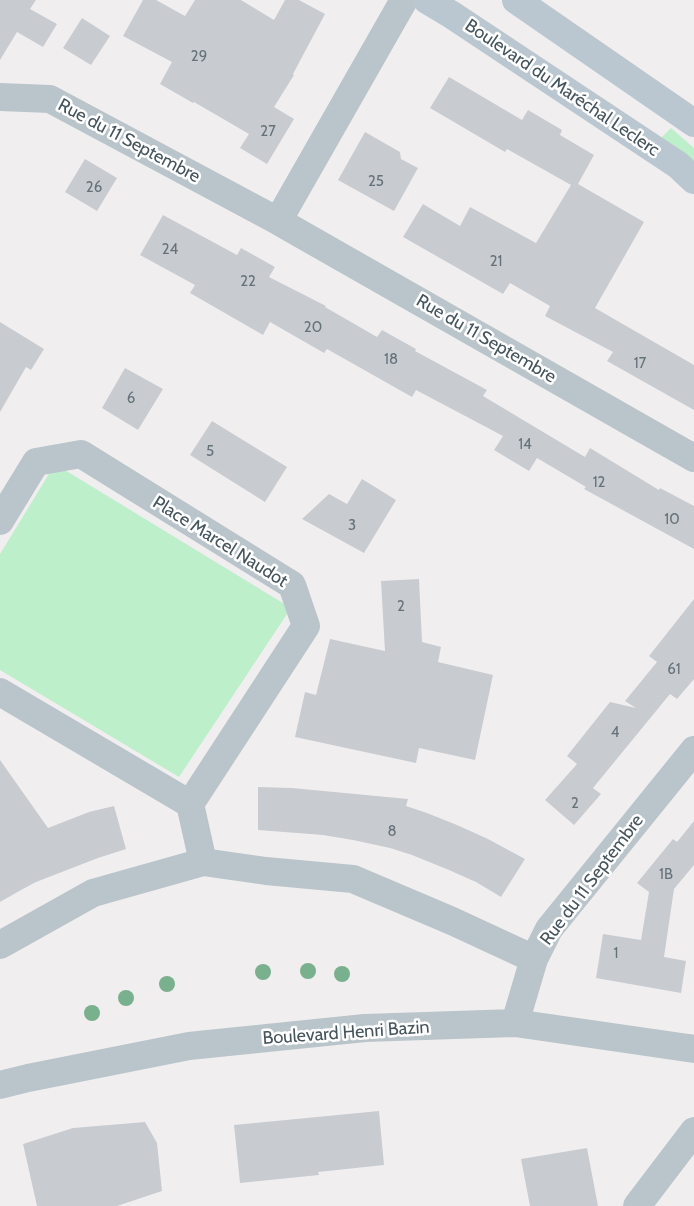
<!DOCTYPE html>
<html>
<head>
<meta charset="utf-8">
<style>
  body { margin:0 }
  canvas { display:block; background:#f1eeef }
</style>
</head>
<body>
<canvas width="694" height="1206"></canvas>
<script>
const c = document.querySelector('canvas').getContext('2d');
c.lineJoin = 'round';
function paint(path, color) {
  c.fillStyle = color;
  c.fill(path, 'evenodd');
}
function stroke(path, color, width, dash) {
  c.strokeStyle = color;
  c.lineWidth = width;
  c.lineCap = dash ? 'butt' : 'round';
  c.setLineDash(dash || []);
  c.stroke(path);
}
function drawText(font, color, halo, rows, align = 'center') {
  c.font = font + ' Cabin,sans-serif';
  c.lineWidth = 5;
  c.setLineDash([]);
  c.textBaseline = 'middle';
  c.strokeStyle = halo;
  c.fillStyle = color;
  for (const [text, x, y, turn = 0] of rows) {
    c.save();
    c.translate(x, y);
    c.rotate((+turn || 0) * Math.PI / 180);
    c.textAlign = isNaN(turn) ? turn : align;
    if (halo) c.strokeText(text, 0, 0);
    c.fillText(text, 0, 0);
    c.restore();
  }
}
paint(new Path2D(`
  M 671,128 L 694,148 L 694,168 L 659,140 Z
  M 55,464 L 291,608 L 179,777 L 0,670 L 0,554 Z`), '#bdefca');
paint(new Path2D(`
  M 0,0 L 36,0 L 30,9 L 57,24 L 43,47 L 17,32 L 0,60 Z
  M 143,0 L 156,0 L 185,16 L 195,0 L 241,0 L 274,20 L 285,0 L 299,0 L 325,14 L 293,74 L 294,75 L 274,107 L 294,119 L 267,164 L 240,148 L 249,134 L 194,102 L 193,103 L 160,84 L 172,62 L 123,36 Z
  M 82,18 L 110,36 L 91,65 L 63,48 Z
  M 449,77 L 522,120 L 528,110 L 562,130 L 560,135 L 594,155 L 578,184 L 644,222 L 595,308 L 694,365 L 694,410 L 607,361 L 613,352 L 545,316 L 550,306 L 510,283 L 503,294 L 403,237 L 423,204 L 460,226 L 470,207 L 536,243 L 571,185 L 507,149 L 505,152 L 430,108 Z
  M 365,132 L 400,152 L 401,159 L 418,168 L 394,211 L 338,180 Z
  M 85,159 L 117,178 L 97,211 L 65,192 Z
  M 163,215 L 237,255 L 241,248 L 275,267 L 269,277 L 326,306 L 325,307 L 377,337 L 382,330 L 416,349 L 415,351 L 487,390 L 483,396 L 585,457 L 590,448 L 659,490 L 660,488 L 694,506 L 694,549 L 584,489 L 586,487 L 537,458 L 529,471 L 494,450 L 503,436 L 416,390 L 412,397 L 327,349 L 324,353 L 270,322 L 263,335 L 190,293 L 195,285 L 140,255 Z
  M 0,322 L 44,349 L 31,370 L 26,367 L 0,412 Z
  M 125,368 L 163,389 L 138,430 L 102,408 Z
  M 212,421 L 287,467 L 265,502 L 190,455 Z
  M 362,479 L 396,500 L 364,553 L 302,519 L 329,494 L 347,504 Z
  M 419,579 L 422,642 L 441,647 L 438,662 L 493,675 L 475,760 L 419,748 L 416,763 L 295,737 L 305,692 L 316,695 L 330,639 L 385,651 L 381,581 Z
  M 694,599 L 694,679 L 677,699 L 670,694 L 593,788 L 601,794 L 574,825 L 545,800 L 577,764 L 567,756 L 610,702 L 636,708 L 625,701 L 657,662 L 649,656 Z
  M 0,760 L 48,828 L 89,812 L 114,806 L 126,849 L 98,858 L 36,882 L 21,890 L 0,902 Z
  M 258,787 L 292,788 L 408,799 L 406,806 L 427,813 L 457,825 L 488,839 L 525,859 L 501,897 L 476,882 L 449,870 L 412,855 L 390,848 L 353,840 L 323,835 L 258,830 Z
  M 694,821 L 694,865 L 674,889 L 664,957 L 686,961 L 681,993 L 596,978 L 603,934 L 641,940 L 649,892 L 637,883 L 673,839 L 677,842 Z
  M 379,1111 L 384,1165 L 318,1172 L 319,1175 L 240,1183 L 234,1125 Z
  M 145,1122 L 157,1143 L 162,1191 L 117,1206 L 37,1206 L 23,1144 L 73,1128 Z
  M 587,1148 L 598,1206 L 530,1206 L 521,1159 Z`), '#c8ccd1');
stroke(new Path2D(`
  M 0,97 L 50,99 L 278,221 L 694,458
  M 278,221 L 404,0
  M 0,521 L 36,462 L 81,454 L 292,585 L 306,626 L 190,804 L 0,692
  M 190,804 L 203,862
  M 0,945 L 93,893 L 203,862 L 266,871 L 353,879 L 452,921 L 534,959
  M 515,1023 L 534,959 L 549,929 L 694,750
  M 0,1085 L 28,1078 L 189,1046 L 365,1028 L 515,1023 L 694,1049
  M 637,1206 L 694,1131`), '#bac5cb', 28);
stroke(new Path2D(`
  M 427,0 L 452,15 L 678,165 L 694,180
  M 516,0 L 694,123`), '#bac7d0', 28);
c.fillStyle = '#79b08e';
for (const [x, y] of [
  [308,971],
  [263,972],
  [342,974],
  [167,984],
  [126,998],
  [92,1013]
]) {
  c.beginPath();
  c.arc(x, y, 8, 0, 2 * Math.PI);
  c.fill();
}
drawText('15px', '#667279', null, [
  ["29",199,57],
  ["27",268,132],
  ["25",376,182],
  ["26",94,188],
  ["24",170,250],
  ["21",496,262],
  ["22",248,282],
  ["20",313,328],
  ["18",391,360],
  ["17",640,364],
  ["6",131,399],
  ["14",525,445],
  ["5",210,452],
  ["12",599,483],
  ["10",672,520],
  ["3",352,526],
  ["2",401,607],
  ["61",674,670],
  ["4",615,733],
  ["2",575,804],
  ["8",392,832],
  ["1B",666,875],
  ["1",616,954]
]);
drawText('18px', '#46545c', '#fff', [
  ["Boulevard du Maréchal Leclerc",562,88,34],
  ["Rue du 11 Septembre",129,141,28],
  ["Rue du 11 Septembre",486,339,30],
  ["Place Marcel Naudot",220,542,32],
  ["Rue du 11 Septembre",592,880,-53],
  ["Boulevard Henri Bazin",346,1033,-4]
]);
</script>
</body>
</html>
